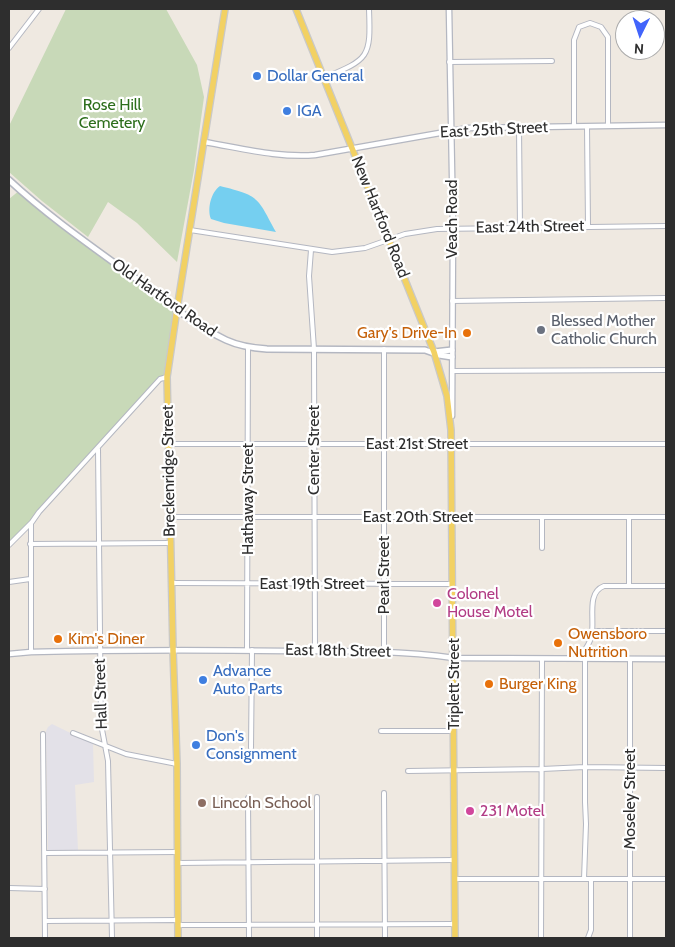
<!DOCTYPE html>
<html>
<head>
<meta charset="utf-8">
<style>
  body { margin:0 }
  #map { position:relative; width:675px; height:947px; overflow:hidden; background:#efe9e1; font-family:Cabin,sans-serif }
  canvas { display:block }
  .frame { position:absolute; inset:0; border:10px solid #2e2e2e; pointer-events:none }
  .north { position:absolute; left:615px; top:10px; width:50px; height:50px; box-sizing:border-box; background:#fff; border:1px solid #ababab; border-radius:50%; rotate:184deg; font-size:14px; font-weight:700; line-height:20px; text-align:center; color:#2e2e2e }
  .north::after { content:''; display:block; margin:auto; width:18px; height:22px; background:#4264fb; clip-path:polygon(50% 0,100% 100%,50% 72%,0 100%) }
</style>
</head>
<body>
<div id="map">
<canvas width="675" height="947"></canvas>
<div class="frame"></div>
<div class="north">N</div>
</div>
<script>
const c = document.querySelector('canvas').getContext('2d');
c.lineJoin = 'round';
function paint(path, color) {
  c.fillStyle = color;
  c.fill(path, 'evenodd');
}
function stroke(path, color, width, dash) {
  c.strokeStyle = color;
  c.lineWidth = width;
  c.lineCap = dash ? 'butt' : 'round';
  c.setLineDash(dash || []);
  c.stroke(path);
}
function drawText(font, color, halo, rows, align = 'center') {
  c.font = font + ' Cabin,sans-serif';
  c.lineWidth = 4.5;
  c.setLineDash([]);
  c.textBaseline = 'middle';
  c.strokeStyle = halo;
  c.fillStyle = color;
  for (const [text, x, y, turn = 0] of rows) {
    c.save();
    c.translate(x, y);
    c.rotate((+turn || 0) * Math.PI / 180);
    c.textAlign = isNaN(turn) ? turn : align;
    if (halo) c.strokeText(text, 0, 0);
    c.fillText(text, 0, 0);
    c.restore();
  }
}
paint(new Path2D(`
  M 52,724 L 93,744 L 94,782 L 75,785 L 78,850 L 48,850 L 46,731 L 48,727 Z`), '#e3e1e8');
paint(new Path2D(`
  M 66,9 L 166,9 L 197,65 L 204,97 L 194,170 L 177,262 L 137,223 L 108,202 L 88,237 L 42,201 L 9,172 L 9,126 Z
  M 20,190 L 177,309 L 167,377 L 160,379 L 9,545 L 9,199 Z`), '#c8d9b8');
paint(new Path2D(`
  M 220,186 C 260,196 257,197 276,232 L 224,223 L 211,219 C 207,209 211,192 220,186 Z`), '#75cff0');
const minor = new Path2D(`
  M 9,48 L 39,9
  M 449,62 L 552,61
  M 324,78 C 369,59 371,58 369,9
  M 574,126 L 574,40 L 579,27 L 590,23 L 601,27 L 608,37 L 608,126
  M 587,126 L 588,226
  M 519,127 L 520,228
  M 190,230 L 332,252 L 365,248 L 405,234 L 437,229 L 666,226
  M 311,250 L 309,276 L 314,349 L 315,651
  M 452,301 L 666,298
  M 384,349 L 384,651
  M 452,371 L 666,370
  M 169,444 L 666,444
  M 98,449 L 101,724 L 108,761 L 112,938
  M 170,517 L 666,517
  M 30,544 L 170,543
  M 9,545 L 32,522 L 39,512 L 160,379 L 167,377
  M 542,548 L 542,517
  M 9,582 L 30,579
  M 171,583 L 453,584
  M 629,586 L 629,517
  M 592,631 L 666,631
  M 247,650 L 248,347
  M 31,652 L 31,524
  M 581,659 C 583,651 589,645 591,638 C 596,622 585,593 604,586 L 666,586
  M 630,659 L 630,938
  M 381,731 L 454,731
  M 73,733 L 126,754 L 177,764
  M 43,734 L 45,938
  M 251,748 L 252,650
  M 408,771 L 542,769 L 585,767 L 666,768
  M 384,793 L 385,938
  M 317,797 L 317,938
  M 248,798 L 249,938
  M 45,853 L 178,852
  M 178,863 L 455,860
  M 455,879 L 666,879
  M 584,879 L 586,824 L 585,802 L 585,659
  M 9,888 L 45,889
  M 46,921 L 178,920
  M 178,925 L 455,924
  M 541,938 L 542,659
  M 588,938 L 591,930 L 591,879`);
const tertiary = new Path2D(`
  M 449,9 L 453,227 L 452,416
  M 204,142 C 241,148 278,158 315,155 L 468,128 L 666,125
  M 9,654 L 31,652 C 116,650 201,650 286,651 C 342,651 398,650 454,658 L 666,659`);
const secondary = new Path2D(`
  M 9,180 C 49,217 94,248 138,280 C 166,301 194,325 226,340 C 239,346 252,348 267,349 L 425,350 L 439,355 L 452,357
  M 434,352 L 452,350`);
const primary = new Path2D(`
  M 296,9 L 434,352 L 447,396 L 451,430 L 455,938
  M 178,938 L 177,764 L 173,650 L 167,377 L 177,309 L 225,9`);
stroke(minor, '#b4b7c1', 6);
stroke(tertiary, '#b4b7c1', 7);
stroke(secondary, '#b4b7c1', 8);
stroke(primary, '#c9c9c9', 8);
stroke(minor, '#fff', 4);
stroke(tertiary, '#fff', 4.5);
stroke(secondary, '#fff', 5);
stroke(primary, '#f2d163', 5.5);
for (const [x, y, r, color] of [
  [257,76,5,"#3f7fe0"],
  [287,111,5,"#3f7fe0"],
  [541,330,5,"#6b7280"],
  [467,333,5,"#e8710a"],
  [437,603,5,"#d1479c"],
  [58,639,5,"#e8710a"],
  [558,643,5,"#e8710a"],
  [203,680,5,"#3f7fe0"],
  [489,684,5,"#e8710a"],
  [196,745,5,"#3f7fe0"],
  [202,803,5,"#8d6e63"],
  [470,811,5,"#d1479c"]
]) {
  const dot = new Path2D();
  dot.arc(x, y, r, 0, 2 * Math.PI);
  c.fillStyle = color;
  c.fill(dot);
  stroke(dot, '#fff', 2);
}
drawText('16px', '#366cbe', '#fff', [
  ["Dollar General",267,76],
  ["IGA",297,111],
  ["Advance",213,671],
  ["Auto Parts",213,689],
  ["Don's",206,736],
  ["Consignment",206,754]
], 'left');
drawText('16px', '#2c6e1b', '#fff', [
  ["Rose Hill",112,105],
  ["Cemetery",112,123]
]);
drawText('16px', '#2e2e2e', '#fff', [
  ["East 25th Street",494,130,-3],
  ["New Hartford Road",380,217,68],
  ["Veach Road",452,219,-90],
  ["East 24th Street",530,227,-1],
  ["Old Hartford Road",164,298,35],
  ["East 21st Street",417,444],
  ["Center Street",314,450,-90],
  ["Breckenridge Street",169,471,-91],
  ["Hathaway Street",248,499,-90],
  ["East 20th Street",418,517],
  ["Pearl Street",384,575,-90],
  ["East 19th Street",312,584],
  ["East 18th Street",338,651,1],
  ["Triplett Street",454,684,-90],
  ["Hall Street",101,694,-92],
  ["Moseley Street",630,799,-90]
]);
drawText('16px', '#5b616d', '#fff', [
  ["Blessed Mother",551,321],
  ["Catholic Church",551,339]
], 'left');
drawText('16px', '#c56008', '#fff', [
  ["Gary's Drive-In",457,333,"right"],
  ["Owensboro",568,634],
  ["Nutrition",568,652],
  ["Kim's Diner",68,639],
  ["Burger King",499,684]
], 'left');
drawText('16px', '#b23c85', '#fff', [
  ["Colonel",447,594],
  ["House Motel",447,612],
  ["231 Motel",480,811]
], 'left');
drawText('16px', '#785e54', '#fff', [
  ["Lincoln School",212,803]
], 'left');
</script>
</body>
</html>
